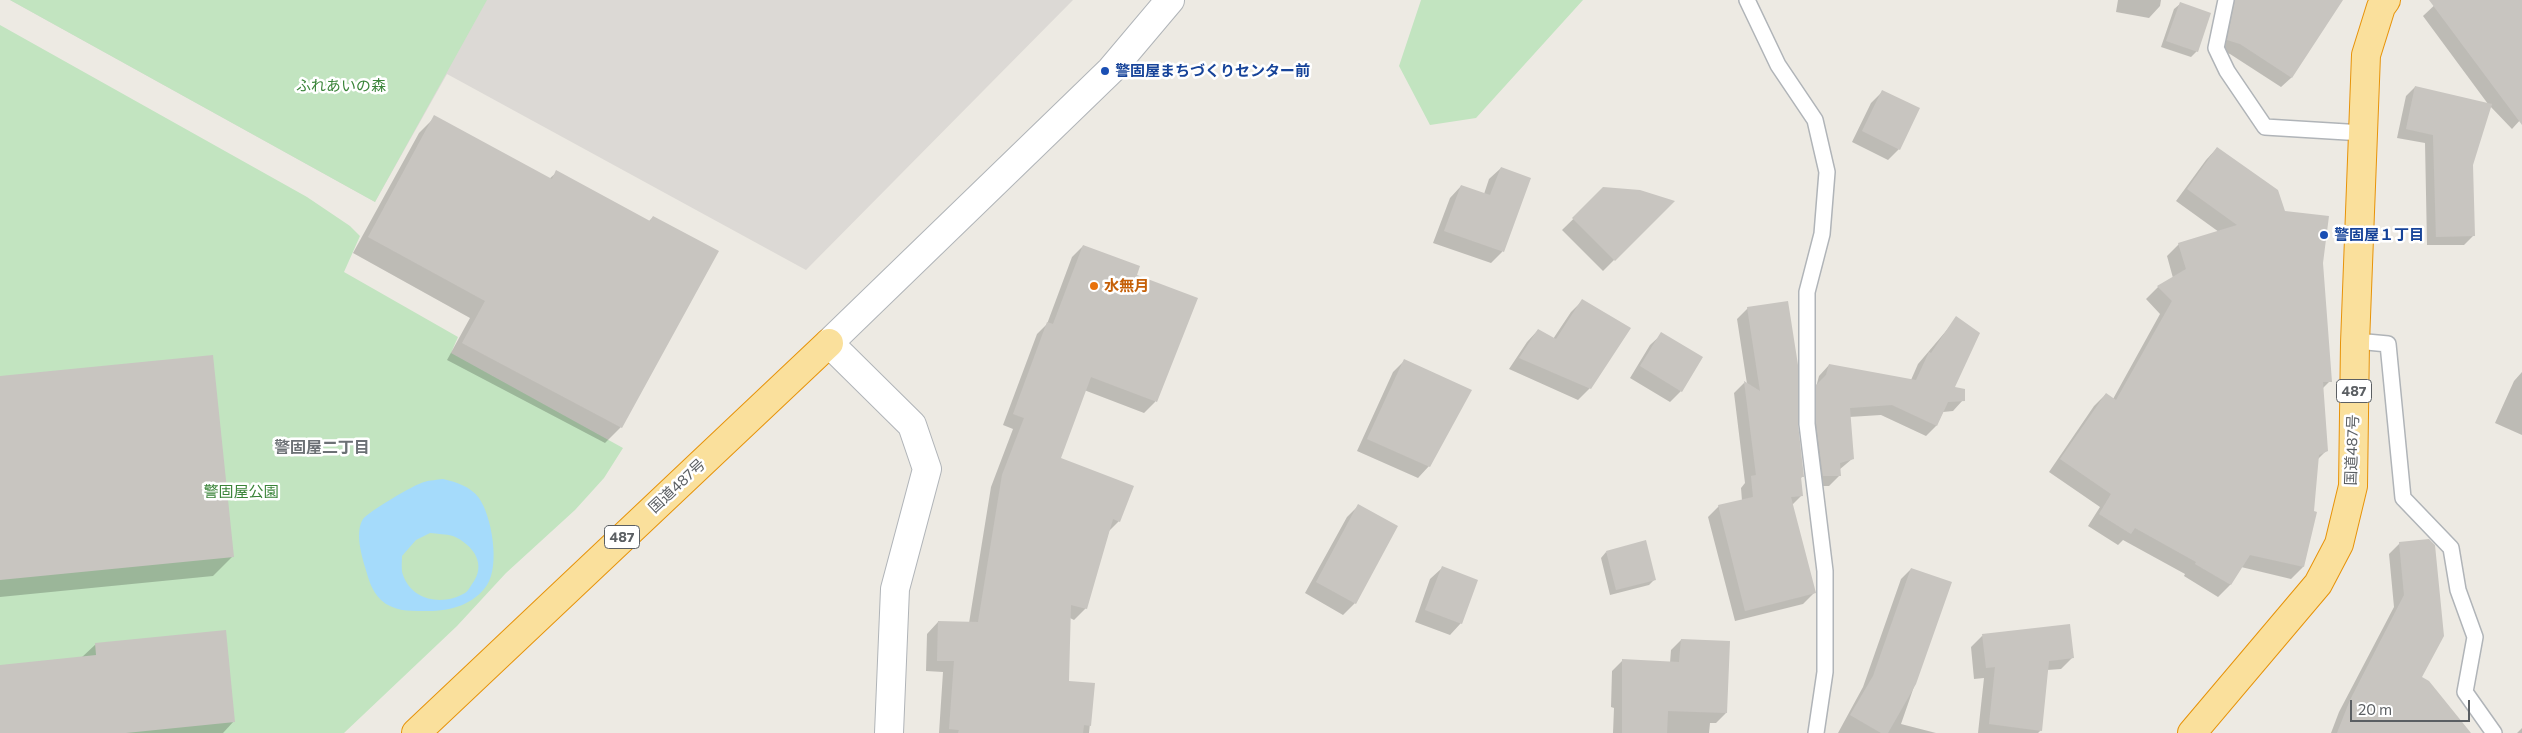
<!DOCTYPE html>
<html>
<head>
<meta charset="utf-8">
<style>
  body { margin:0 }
  #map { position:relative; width:2522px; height:733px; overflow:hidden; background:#edeae3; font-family:Commissioner,sans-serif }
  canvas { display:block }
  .scale { position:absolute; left:2350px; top:700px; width:120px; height:22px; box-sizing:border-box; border:2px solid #5b5f63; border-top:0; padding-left:6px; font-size:15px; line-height:18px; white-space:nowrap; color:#5b5f63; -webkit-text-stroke:4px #fff; paint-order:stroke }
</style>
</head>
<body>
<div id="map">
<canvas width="2522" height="733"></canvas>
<div class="scale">20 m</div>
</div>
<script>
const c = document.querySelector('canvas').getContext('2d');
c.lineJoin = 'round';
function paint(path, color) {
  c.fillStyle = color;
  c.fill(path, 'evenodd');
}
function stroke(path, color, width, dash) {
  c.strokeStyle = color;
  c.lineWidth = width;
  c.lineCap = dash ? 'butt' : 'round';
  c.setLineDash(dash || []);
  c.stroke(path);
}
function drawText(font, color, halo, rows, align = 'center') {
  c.font = font + ' Commissioner,"Noto Sans JP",sans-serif';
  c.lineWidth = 5;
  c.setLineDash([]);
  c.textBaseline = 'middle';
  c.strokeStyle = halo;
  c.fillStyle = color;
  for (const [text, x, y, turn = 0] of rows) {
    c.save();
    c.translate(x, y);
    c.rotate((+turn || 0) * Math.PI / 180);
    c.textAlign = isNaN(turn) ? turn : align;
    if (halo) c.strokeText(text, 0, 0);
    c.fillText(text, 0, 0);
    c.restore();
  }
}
paint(new Path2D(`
  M 10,0 L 1073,0 L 806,270 L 447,74 L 375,202 Z`), '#dcd9d5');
paint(new Path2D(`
  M 10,0 L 487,0 L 375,202 Z
  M 1421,0 L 1583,0 L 1476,118 L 1430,125 L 1399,66 Z
  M 0,25 L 307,197 L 350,226 L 360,236 L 344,272 L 458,337 L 451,353 L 623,448 L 604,478 L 575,510 L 506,573 L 457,626 L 344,733 L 0,733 Z`), '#c2e4c0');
paint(new Path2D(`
  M 443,479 C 456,482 470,486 479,498 C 492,517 500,565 487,585 C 473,606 447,612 423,611 C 408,611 393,611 381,600 C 371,590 369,580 365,567 C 361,553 355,532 363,519 C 368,512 415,484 424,482 C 430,480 437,480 443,479 ZM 430,533 C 437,534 446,534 453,536 C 474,545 487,565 472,584 C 470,587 468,591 465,593 C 443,606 412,601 403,575 C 401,570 402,561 402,556 L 416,540 Z`), '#a5dbfb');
paint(new Path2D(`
  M 2118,0 L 2161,0 L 2160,6 L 2149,18 L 2116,12 Z
  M 2226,0 L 2341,0 L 2291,78 L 2281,87 L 2230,54 L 2218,50 Z
  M 2440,0 L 2522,0 L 2522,118 L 2512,129 L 2490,106 L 2472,165 L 2473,236 L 2464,245 L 2427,245 L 2425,143 L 2397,138 L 2406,96 L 2415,87 L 2488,104 L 2423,16 Z
  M 2180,4 L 2197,51 L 2191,57 L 2161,47 L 2174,9 Z
  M 1882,92 L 1899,149 L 1888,160 L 1852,142 L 1871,103 Z
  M 435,117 L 549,179 L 557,172 L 648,222 L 653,217 L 621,427 L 605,443 L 447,360 L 470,318 L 353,253 L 419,133 Z
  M 2217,148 L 2284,212 L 2322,263 L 2330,381 L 2322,389 L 2327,450 L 2317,460 L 2303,567 L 2291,579 L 2241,567 L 2230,585 L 2218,597 L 2184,576 L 2185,574 L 2123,540 L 2118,545 L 2088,526 L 2100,507 L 2049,472 L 2094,406 L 2106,394 L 2113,399 L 2160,314 L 2146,299 L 2158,287 L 2173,278 L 2167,256 L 2179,244 L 2219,232 L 2176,201 L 2206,160 Z
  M 1501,168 L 1529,178 L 1502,252 L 1491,263 L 1433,243 L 1450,198 L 1461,186 L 1484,194 L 1489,179 Z
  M 1604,189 L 1672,202 L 1603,271 L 1562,230 Z
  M 1083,246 L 1135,276 L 1196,299 L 1155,402 L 1144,413 L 1084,390 L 1059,459 L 1119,521 L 1109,531 L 1086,608 L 1074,620 L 1070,618 L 1068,683 L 1094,685 L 1089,733 L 939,733 L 943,672 L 926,671 L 927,634 L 938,622 L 969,623 L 991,487 L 1013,429 L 1003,425 L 1037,334 L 1047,324 L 1072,257 Z
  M 1582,301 L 1590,388 L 1578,400 L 1509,369 L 1527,342 L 1538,330 L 1553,339 L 1571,312 Z
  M 1748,308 L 1796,424 L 1803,476 L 1800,479 L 1802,495 L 1792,505 L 1814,593 L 1803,604 L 1735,621 L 1708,517 L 1719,506 L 1742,501 L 1741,488 L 1745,483 L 1734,393 L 1744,383 L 1747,384 L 1737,319 Z
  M 1957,318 L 1953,388 L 1963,400 L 1953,411 L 1943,412 L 1936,426 L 1926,436 L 1881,415 L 1849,417 L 1852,459 L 1839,470 L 1840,475 L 1829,486 L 1813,486 L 1806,397 L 1816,387 L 1819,376 L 1829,365 L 1911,380 L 1918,364 Z
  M 1662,334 L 1681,391 L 1670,402 L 1630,378 L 1650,345 Z
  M 1404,361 L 1429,466 L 1418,478 L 1357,451 L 1393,372 Z
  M 2522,372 L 2522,435 L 2495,423 L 2514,381 Z
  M 0,378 L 232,557 L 213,576 L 0,597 Z
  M 1358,506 L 1355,603 L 1343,615 L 1305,593 L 1347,517 Z
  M 2400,543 L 2421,678 L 2469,733 L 2331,733 L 2339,712 L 2394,607 L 2389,554 Z
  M 1606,552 L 1655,579 L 1649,585 L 1610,595 L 1601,558 Z
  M 1442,568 L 1461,623 L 1450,635 L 1415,622 L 1430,579 Z
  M 1911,569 L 1950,583 L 1901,724 L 1936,733 L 1838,733 L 1863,687 L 1901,579 Z
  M 1982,636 L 2073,657 L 2061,669 L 2047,670 L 2041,730 L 2038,733 L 1978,733 L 1984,678 L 1974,679 L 1971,647 Z
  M 1681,640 L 1726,713 L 1716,723 L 1710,723 L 1709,733 L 1613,733 L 1614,708 L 1611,707 L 1612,671 L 1622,661 L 1670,663 L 1671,650 Z
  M 96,644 L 234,721 L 223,733 L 0,733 L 0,666 L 81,658 Z
  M 2522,728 L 2522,733 L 2517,733 Z`), '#0003');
paint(new Path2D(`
  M 2235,0 L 2343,0 L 2292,78 L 2240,44 L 2227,40 Z
  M 2429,0 L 2522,0 L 2522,125 Z
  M 2180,2 L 2211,13 L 2198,52 L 2166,41 Z
  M 2415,86 L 2492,104 L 2473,165 L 2475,236 L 2436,237 L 2433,135 L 2406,129 Z
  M 1882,90 L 1920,108 L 1900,150 L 1862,131 Z
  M 434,115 L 552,179 L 556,170 L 650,221 L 653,216 L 719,251 L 622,428 L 462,343 L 485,301 L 368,237 Z
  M 2217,147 L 2278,190 L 2285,211 L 2329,216 L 2323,263 L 2332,382 L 2323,382 L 2328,451 L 2319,455 L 2314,511 L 2317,512 L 2304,567 L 2250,555 L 2231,585 L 2195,564 L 2196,562 L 2135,528 L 2131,534 L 2099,514 L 2111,494 L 2060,459 L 2106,393 L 2116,400 L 2172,301 L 2157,286 L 2186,269 L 2178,243 L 2237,225 L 2187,189 Z
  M 1501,167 L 1531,178 L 1504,252 L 1444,231 L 1461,185 L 1490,195 Z
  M 1603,187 L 1640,190 L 1675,201 L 1615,261 L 1572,218 Z
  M 1083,245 L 1140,266 L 1137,275 L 1198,298 L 1157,402 L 1091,377 L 1061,458 L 1134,486 L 1120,522 L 1113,519 L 1087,609 L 1071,605 L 1069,681 L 1095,683 L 1091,726 L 1084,725 L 1083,733 L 958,733 L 959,730 L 949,729 L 954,661 L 937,661 L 938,621 L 978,622 L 1002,475 L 1024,418 L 1013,414 L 1047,322 L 1053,324 Z
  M 1582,299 L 1631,328 L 1591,389 L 1519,358 L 1538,329 L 1556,339 Z
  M 1788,301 L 1798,365 L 1798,424 L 1804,477 L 1801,477 L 1803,496 L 1791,497 L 1816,593 L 1745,611 L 1718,505 L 1753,497 L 1751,476 L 1756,475 L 1744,381 L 1760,391 L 1747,307 Z
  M 1956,316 L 1980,333 L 1955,387 L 1965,389 L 1965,401 L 1948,402 L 1937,426 L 1892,405 L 1850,408 L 1854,459 L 1840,463 L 1841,476 L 1823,476 L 1816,423 L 1816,385 L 1826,375 L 1829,364 L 1916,380 L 1929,352 L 1931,353 Z
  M 1661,332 L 1703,357 L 1682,392 L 1640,366 Z
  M 213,355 L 234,557 L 0,580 L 0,376 Z
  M 1404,359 L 1472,390 L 1430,467 L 1367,439 Z
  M 1358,504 L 1398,526 L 1356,604 L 1316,582 Z
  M 2429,539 L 2435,545 L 2444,636 L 2422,677 L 2429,681 L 2471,733 L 2337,733 L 2350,700 L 2404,595 L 2399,542 Z
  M 1646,540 L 1656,580 L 1616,590 L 1606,551 Z
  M 1442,566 L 1478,580 L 1462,624 L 1425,610 Z
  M 1911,568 L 1952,582 L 1916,684 L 1888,733 L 1881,733 L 1850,715 L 1873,676 Z
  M 2070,624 L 2074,658 L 2049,661 L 2042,731 L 1989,724 L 1995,667 L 1986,668 L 1982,634 Z
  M 226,630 L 235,722 L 126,733 L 0,733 L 0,665 L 96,655 L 95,643 Z
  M 1681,639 L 1730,641 L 1727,713 L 1668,711 L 1667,733 L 1622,733 L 1622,659 L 1679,662 Z`), '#c8c5c0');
const service = new Path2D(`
  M 1747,0 L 1778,65 L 1815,120 L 1827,172 L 1822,234 L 1807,292 L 1807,424 L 1825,571 L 1825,672 L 1816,733
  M 2226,0 L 2216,48 L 2227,71 L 2265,127 L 2363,133
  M 2356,341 L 2388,344 L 2403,498 L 2451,548 L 2458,590 L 2475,637 L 2465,692 L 2494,733`);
const tertiary = new Path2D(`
  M 889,733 L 895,589 L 927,469 L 912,425 L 829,343 L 1111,70 L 1170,0`);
const trunk = new Path2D(`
  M 416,733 L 829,343
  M 2192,733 L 2318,584 L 2339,544 L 2353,486 L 2355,343 L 2366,55 L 2381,7 L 2386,0`);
stroke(service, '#b0b4b8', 18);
stroke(tertiary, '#b0b4b8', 30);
stroke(trunk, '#e79309', 30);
stroke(service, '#fff', 15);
stroke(tertiary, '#fff', 28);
stroke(trunk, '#fae09c', 28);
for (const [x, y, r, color] of [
  [1105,71,5,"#1a4fb4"],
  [2324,235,5,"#1a4fb4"],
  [1094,286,5,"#e8710a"]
]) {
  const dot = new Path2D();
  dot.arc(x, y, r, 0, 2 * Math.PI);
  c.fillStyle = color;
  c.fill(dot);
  stroke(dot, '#fff', 2);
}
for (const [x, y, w] of [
  [2354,391,35],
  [622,537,35]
]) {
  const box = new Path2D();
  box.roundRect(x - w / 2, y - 11.5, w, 23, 4);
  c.fillStyle = '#fff';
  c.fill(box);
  stroke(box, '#5b5f63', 1);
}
drawText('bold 14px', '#5b5f63', null, [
  ["487",2354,391],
  ["487",622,537]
]);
drawText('bold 15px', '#164399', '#fff', [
  ["警固屋まちづくりセンター前",1115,71],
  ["警固屋１丁目",2334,235]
], 'left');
drawText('15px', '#3a8439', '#fff', [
  ["ふれあいの森",341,86],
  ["警固屋公園",241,492]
]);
drawText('bold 15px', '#c56008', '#fff', [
  ["水無月",1104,286]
], 'left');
drawText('15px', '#5b5f63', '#fff', [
  ["国道487号",2352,450,-88],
  ["国道487号",677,486,-43]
]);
drawText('bold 16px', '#6c7175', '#fff', [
  ["警固屋二丁目",322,448]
]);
</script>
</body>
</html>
